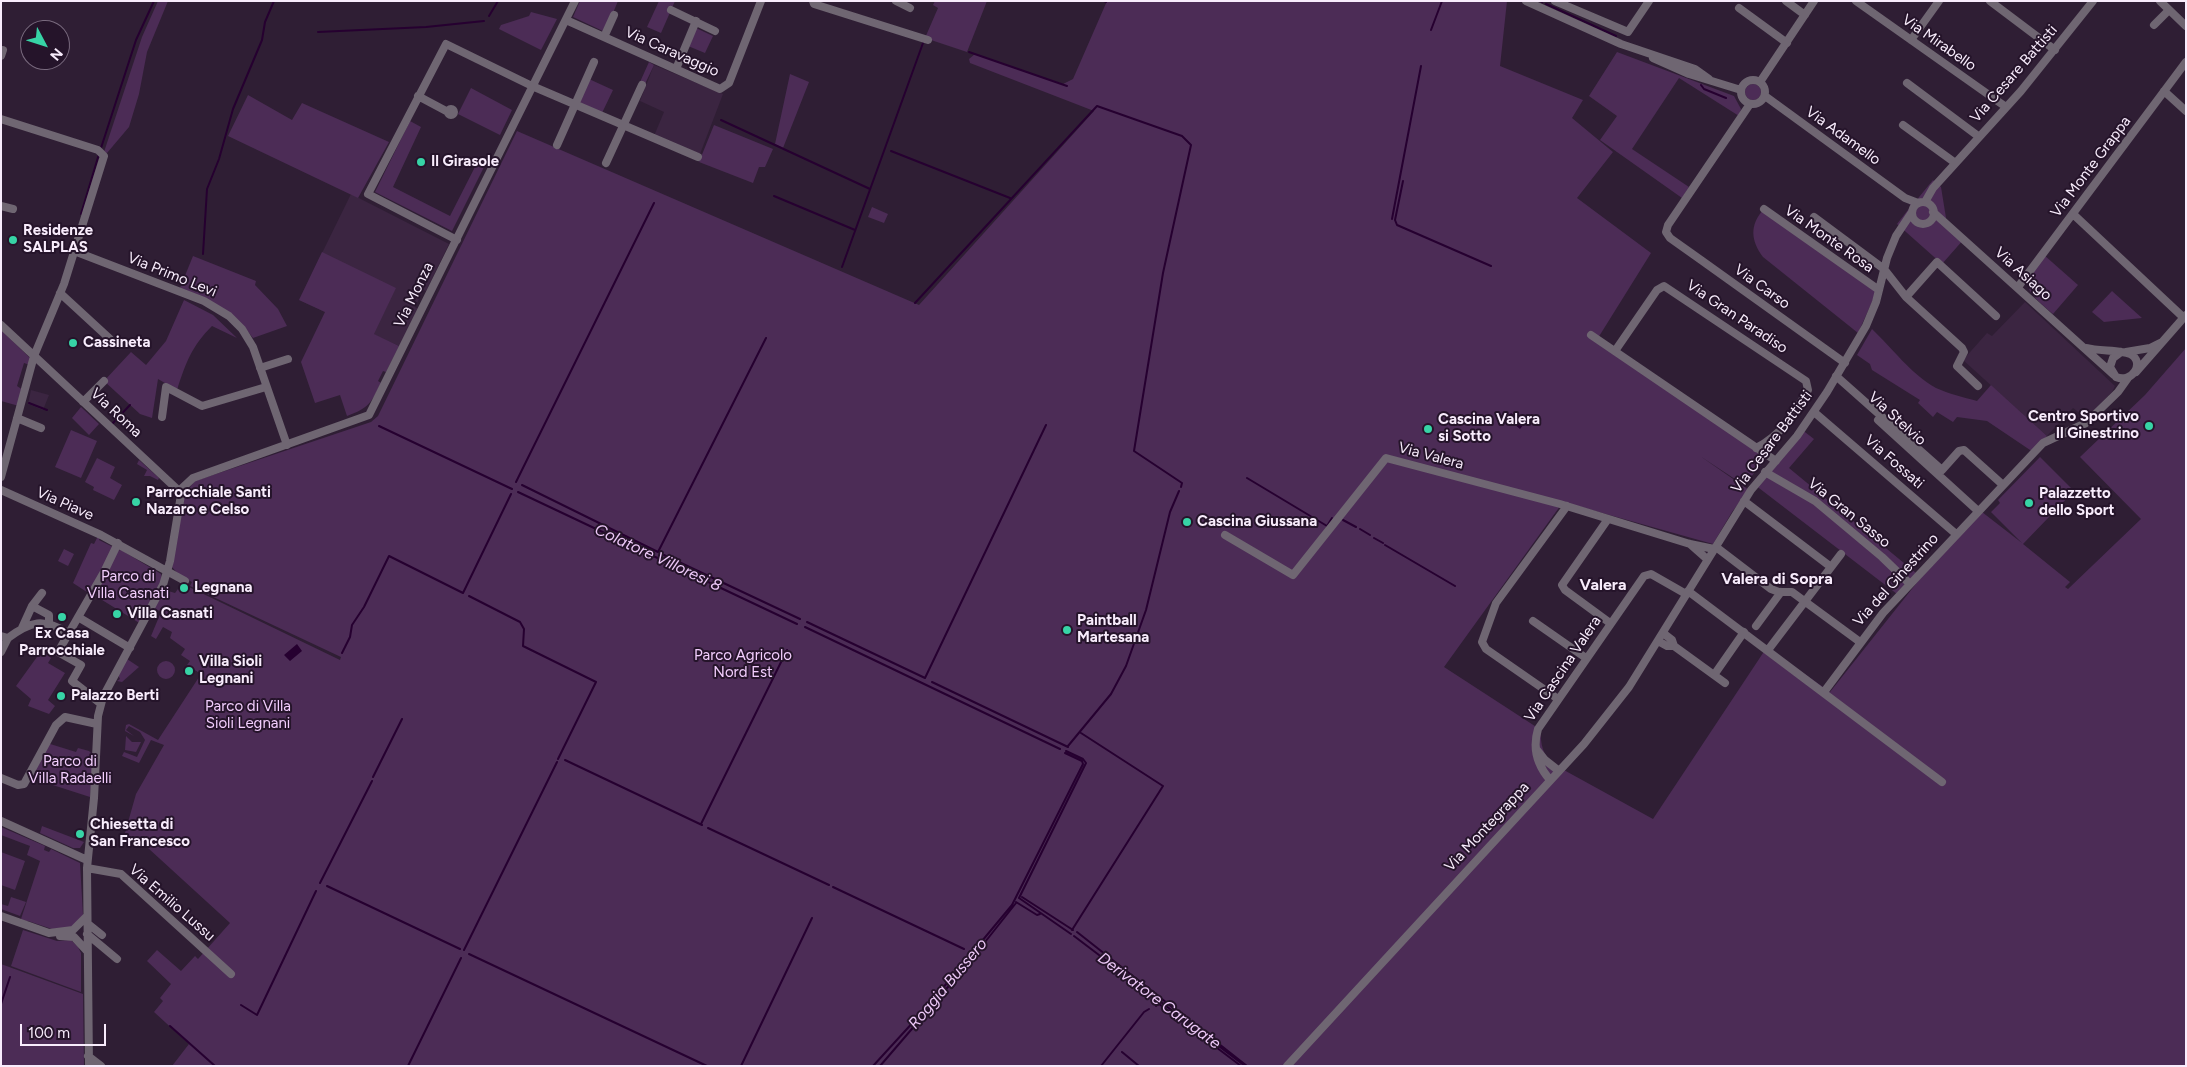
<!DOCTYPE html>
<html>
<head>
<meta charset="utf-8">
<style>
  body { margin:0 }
  #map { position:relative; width:2187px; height:1067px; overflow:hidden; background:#2f1e34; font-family:Figtree,sans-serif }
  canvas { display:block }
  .frame { position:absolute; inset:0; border:2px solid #f8ecfc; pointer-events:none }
  .north { position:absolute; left:20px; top:20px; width:50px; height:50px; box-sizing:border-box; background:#25142a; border:1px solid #796a7e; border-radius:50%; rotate:130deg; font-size:14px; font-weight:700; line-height:20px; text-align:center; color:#f8ecfc }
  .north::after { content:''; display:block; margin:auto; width:18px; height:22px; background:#37d4a6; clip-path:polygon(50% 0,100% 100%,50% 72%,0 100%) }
  .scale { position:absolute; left:20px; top:1024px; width:86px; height:22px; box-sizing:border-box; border:2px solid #f8ecfc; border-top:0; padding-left:6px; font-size:15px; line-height:18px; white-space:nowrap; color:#f8ecfc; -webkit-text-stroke:4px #25142a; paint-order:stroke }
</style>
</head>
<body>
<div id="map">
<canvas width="2187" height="1067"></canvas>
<div class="frame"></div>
<div class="north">N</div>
<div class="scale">100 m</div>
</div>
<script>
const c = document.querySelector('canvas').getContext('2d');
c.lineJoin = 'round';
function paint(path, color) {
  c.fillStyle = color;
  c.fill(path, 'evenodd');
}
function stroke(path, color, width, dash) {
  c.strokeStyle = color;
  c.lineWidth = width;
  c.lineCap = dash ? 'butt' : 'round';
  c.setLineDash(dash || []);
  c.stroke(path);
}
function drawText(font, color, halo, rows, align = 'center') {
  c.font = font + ' Figtree,sans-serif';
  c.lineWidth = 4;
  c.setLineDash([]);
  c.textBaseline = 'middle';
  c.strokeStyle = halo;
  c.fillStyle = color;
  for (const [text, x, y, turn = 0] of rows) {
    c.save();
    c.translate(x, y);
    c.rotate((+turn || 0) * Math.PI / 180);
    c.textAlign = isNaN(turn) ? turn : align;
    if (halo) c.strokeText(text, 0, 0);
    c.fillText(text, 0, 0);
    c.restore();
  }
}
paint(new Path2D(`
  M 654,65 L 723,94 L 700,154 L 654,136 L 664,112 L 640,101 Z
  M 351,194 L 449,244 L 426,291 L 424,290 L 422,293 L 415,307 L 418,309 L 399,346 L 299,300 Z
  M 2025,302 L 2115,386 L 2112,392 L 2086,418 L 2073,408 L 2047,436 L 1963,360 L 1987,333 L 1992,336 Z
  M 31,390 L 49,395 L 43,410 L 28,404 Z`), '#3b2541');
paint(new Path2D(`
  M 158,1 L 168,1 L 147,52 L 139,94 L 129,127 L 107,153 L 104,152 L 142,37 Z
  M 580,1 L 618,1 L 605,32 L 573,17 Z
  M 659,1 L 675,1 L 661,33 L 647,27 Z
  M 935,1 L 987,1 L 967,52 L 925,38 L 938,8 L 933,5 Z
  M 1107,1 L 1507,1 L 1500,66 L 1583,100 L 1572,118 L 1613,152 L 1577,198 L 1651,253 L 1598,338 L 1767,458 L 1744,485 L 1700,456 L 1749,490 L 1732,512 L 1713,544 L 1563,502 L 1444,667 L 1541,730 C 1540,744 1543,755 1553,764 L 1653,819 L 1767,647 L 1830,692 L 1919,580 L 1982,512 L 2022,543 L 1991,512 L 2000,503 L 1998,500 L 2040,457 L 2074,491 L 2023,544 L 2070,582 L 2065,587 L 2068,589 L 2141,519 L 2080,457 L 2145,395 L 2186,348 L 2186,1066 L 172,1066 L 189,1044 L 154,1012 L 163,1001 L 160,998 L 171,984 L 147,961 L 157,950 L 181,971 L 195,956 L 198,959 L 230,923 L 148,848 L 123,840 L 136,794 L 164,745 L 151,740 L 139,763 L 122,756 L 124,752 L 137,757 L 145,740 L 140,732 L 129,726 L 126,730 L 134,736 L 125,731 L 126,725 L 129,724 L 158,740 L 201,674 L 187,665 L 190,661 L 181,655 L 185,649 L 170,638 L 172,632 L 163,627 L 156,639 L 151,636 L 161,612 L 154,608 L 165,590 L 175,593 L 178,589 L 186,593 L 189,587 L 340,660 L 341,657 L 190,586 L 192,582 L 179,575 L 172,567 L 185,493 L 195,481 L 371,422 L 378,416 L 517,131 L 919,305 L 1094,111 L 970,63 L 969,59 L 975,54 L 981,56 L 1063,84 L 1073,79 Z
  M 531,12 L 557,19 L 541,50 L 499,29 L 501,25 L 529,16 Z
  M 696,28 L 713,36 L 705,53 L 688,46 Z
  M 1617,52 L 1734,96 L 1741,109 L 1739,116 L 1679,78 L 1632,149 L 1689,187 L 1682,198 L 1600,140 L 1617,116 L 1589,96 Z
  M 649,62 L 654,65 L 645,84 L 640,82 Z
  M 790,74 L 809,82 L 783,148 L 775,144 Z
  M 589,79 L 613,90 L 602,113 L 578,103 Z
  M1745 92a8 8 0 1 1 16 0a8 8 0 1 1-16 0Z
  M 471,88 L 512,110 L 500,135 L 458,114 Z
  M 248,95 L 292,120 L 302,103 L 389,142 L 358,198 L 228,136 Z
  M 410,121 L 421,127 L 393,187 L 450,216 L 477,163 L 484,167 L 452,231 L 375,192 Z
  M 714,125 L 773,149 L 765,167 L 759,167 L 753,183 L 699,162 Z
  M 1933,180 L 1941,187 L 1947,224 L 1964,239 L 1942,264 L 1897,224 L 1911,206 L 1905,198 L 1915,202 Z
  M 872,207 L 888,214 L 884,223 L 868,217 Z
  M 1764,209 L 1877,291 L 1858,333 L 1763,257 C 1751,241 1749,225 1764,209 Z
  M 322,252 L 396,288 L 374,334 L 399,346 L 386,372 L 383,371 L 378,381 L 381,383 C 371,403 369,408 347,416 L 340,395 L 315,403 L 301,362 L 325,312 L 299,300 Z
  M 2044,255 L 2078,285 L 2053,314 C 2023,288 2021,288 2044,255 Z
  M 193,256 L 256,281 L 255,285 L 278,309 L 287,326 L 253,338 C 231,308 213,303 180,288 Z
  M 2112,291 L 2142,318 L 2104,322 L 2092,312 Z
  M 184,300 L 213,315 L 237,338 L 212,326 C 192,346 186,362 177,390 L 158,379 L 152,418 L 140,414 L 104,381 L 131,352 L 146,365 L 166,341 Z
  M 1872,329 C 1892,348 1911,374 1936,388 C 1949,394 1963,397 1977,401 L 1991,385 L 2047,436 L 2033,452 L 1987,421 L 1957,417 L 1953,422 L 1937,412 L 1933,417 L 1918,403 L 1920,400 L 1872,370 L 1870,364 L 1857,355 Z
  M 1,330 L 30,358 L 30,365 L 24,363 L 17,386 L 23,390 L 19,406 L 1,401 Z
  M 81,407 L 99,424 L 89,435 L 72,418 Z
  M 1801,429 L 1814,439 L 1789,468 L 1916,573 L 1897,594 L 1755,485 Z
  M 71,430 L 97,441 L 81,478 L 55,467 Z
  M 97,458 L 115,467 L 110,478 L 122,485 L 114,500 L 93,490 L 94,487 L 85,482 Z
  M 139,460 L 159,478 L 158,480 L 150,476 L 144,476 L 147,470 L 137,464 Z
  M 99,534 L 101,535 L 99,540 L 115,548 L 90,594 L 73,583 L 91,543 L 94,544 Z
  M 64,549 L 74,554 L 68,566 L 58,561 Z
  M 121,550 L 161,574 L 162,580 L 141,624 L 94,595 L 115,551 Z
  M 42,650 L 51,658 L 48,663 L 65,673 L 48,700 L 55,706 L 49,714 L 28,706 L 31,699 L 16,686 Z
  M 127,659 L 139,667 L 122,682 L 117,681 L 120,679 L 118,675 Z
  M157 670a9 9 0 1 1 18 0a9 9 0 1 1-18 0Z
  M 126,736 L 132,742 L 141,742 L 136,752 L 125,750 Z
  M 47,743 L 76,752 L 78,748 L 89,751 L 94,756 L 90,797 L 31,778 Z
  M 42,826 L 84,842 L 80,848 L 73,848 L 40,833 Z
  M 1,827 L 45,846 L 44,850 L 49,852 L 51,849 L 80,863 L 83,915 L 72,928 L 52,929 L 28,921 L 20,922 L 40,861 L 27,855 L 30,846 L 1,835 Z
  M 1,852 L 25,861 L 15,890 L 1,885 Z
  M 11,897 L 26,902 L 20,916 L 1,909 L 1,904 L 8,906 Z
  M 23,930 L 57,941 L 71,940 L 78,947 L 81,953 L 81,992 L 11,966 Z
  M 1,964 L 83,994 L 84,1066 L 1,1066 Z`), '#4c2c56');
paint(new Path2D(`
  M 1511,413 L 1524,424 L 1520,429 L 1507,418 Z
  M 297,644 L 302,651 L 290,661 L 284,655 Z`), '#260030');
stroke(new Path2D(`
  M 1104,1 L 1106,2
  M 1541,1 L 1542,2
  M 1546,4 L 1616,36
  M 489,16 L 498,1
  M 1431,30 L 1442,1
  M 318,32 L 426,27 L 484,21
  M 969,52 L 1067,86
  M 1701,85 L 1704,89 L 1726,98
  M 721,120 L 870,189
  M 101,148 L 136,40 L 154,1
  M 891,151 L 1010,198
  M 1403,181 L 1395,220 L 1397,225 L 1491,266
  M 774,196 L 855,230
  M 81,214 L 99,154
  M 1392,219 L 1421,66
  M 203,254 L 207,189 L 219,159 L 233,109 L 262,40 L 265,22 L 274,1
  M 842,267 L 923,43
  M 915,303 L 1097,106 L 1182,136 L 1191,145 L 1163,273 L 1134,451 L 1182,483 L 1181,487
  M 29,403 L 47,410
  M 112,424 L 130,405
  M 379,426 L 512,489
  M 1247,478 L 1327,526 L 1332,518
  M 516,482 L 654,203
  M 522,485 L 658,552 L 766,338
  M 518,492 L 797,624
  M 1343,520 L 1356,527
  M 1360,529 L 1370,535
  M 1374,538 L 1383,543
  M 1385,545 L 1455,586
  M 664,555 L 800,619
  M 463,593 L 511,494
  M 469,596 L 520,622 L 524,629 L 523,646 L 596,682 L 558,759
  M 807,622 L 925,678 L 1046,425
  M 805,627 L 1060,749
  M 342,653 L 350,637 L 352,625 L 364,607 L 389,556 L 463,593
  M 932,682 L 1068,747
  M 1068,746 L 1111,694 L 1126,666 L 1146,610 L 1170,512 L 1179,491
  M 565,760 L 702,825
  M 373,777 L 402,719
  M 701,824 L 787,650
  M 708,828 L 829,885
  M 320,883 L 372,781
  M 327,886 L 460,949
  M 833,887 L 964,949
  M 1022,897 L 1073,930
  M 1019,898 L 1086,763 L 1083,759 L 1066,751
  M 1019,898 L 1071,934
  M 1016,902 L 1037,915 L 1040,914
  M 1072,930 L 1163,786 L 1081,733
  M 1077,932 L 1247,1066
  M 1074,936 L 1245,1066
  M 464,950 L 557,762
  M 469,954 L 707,1066
  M 1,1004 L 10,977
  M 241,1005 L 257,1015 L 316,891
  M 1156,1006 L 1159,1004 L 1241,1066
  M 170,1026 L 215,1066
  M 1122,1052 L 1139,1066
  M 408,1066 L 461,958
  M 741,1066 L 812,918
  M 873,1066 L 927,1007 L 1012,905 L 1083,764 L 1082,761 L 1065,753
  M 880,1066 L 966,966 L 1016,903
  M 1101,1066 L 1144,1012 L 1149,1009`), '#260030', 2);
stroke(new Path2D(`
  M 813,1 L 814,4 L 928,40
  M 896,1 L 910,8
  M 1526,1 L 1621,44 L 1695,69 L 1709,79
  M 1555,1 L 1628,32 L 1649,1
  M 1786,1 L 1805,15
  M 1856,1 L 2006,107
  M 1990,1 L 2055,50
  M 2160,1 L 2186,26
  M 1739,8 L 1787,43
  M 671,10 L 715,31
  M 566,20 L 720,89 L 729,83 L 761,1
  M 2154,25 L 2169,10
  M 604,37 L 614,15
  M 1911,40 L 1939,1
  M 1,56 L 3,50
  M 1653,58 L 1689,74 L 1741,90
  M 676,69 L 696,21
  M1741 92a12 12 0 1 1 24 0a12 12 0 1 1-24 0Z
  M 1760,82 L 1814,1
  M 1907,83 L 1978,136
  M 2164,91 L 2186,111
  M 418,96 L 448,112
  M 1765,96 L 1905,198 L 1918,203
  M 1750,104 L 1668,225 L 1666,232 L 1670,238 L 1701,260 L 1845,363
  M448 112a3 3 0 1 1 6 0a3 3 0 1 1-6 0Z
  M 1,119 L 98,150 L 104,156 L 64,284 L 34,356 L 1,477
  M 1903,125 L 1954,162
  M 557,145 L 594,62
  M 606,163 L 642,85
  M 1925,202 L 1933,188 L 2021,91 L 2093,1
  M1912 213a11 11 0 1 1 22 0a11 11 0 1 1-22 0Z
  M 1,206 L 13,209
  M 1764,209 L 1879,290
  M 1933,212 L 2114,375
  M 2073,214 L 2184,318
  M 1814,217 L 1884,269 L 1906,297 L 1962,348 L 1964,352 L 1957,366 L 1978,386
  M 457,240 L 368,194 L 446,44 L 532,86 L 698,157
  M 74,251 L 204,301 L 229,316 L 242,329 L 253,347 L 287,445
  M 2018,287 L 2186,62
  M 60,293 L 110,339
  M 1906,297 L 1937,262 L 1996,316
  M 1,325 L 179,491
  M 1591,335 L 1776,461
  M 2087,348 C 2097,351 2123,350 2130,354 C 2146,362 2132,384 2116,377 L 2110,367 L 2113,358 L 2121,352
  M 1615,351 L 1657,290 L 1664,286 L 1806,381 L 1808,390 C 1794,414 1782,435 1756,448
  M 2126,352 L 2150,348 L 2160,343
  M 260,368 L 288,359
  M 2136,372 L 2186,315
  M 1836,376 L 1942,470 L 1959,451 L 1964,450 L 2003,485
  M 83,402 L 104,381
  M 1814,412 L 1956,534
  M 162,417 L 166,387 L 202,406 L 266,387
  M 17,418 L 41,428
  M 1878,420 L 1978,511
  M 1765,472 L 1815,501 L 1882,557 L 1910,584
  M 1,490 L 101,535 L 185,581
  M 179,491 L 193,478 L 369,415 L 575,1
  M 1744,501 L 1831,567
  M 1608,519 L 1562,585 L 1565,590 L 1610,623
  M 1225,535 L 1293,575 L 1386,458 L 1560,504 L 1690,544 L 1714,549
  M 1690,544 L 1707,559
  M 1716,547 L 1771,589 L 1779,592 L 1792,592 L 1860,642
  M 1688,591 L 1942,782
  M 32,606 L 42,593
  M 78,617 L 130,648
  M 1533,621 L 1586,658
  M 1756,626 L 1781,592
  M 22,628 L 32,606 L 49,615 L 49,624
  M 1,636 L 8,638 C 31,621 43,618 68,633
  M 1658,641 L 1667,646 L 1674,646 L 1672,640 L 1663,633
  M 1674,646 L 1725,683
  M 1768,650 L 1841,554
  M 1,652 L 8,638
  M 1714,675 L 1744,632
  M 1824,692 L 1883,613 L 2043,443 L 2086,423 L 2118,392 L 2128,378
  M 1558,699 L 1486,649 L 1482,642 L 1496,603 L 1567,506
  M 100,703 L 72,681 L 81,665 L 58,652 L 104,572 L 118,543
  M 1537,750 L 1545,760 L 1559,771
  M 1,778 L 18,785 L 24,784 L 56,725 L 65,717 L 97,724
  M 1550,780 C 1537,765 1532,749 1538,729 L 1644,576 L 1651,574 L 1686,594
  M 1,821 L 87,860
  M 87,868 L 121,874 L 231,974
  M 1,916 L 49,933 L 73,930 L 87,916
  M 87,923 L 102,935
  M 87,934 L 117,959
  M 60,936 L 74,937 L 87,951
  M 88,1056 L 101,1066
  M 89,1066 L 87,868 L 94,798 L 98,716 L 103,697 L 163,585 L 170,561 L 181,495 L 179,491
  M 1287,1066 L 1584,744 L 1629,687 L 1751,490 L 1797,436 L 1827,392 L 1866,326 L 1876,302 L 1887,258 L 1896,236 L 1912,212`), '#6f6672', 8);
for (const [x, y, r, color] of [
  [421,162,5,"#37d4a6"],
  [13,240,5,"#37d4a6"],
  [73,343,5,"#37d4a6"],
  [2149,426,5,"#37d4a6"],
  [1428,429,5,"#37d4a6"],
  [136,502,5,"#37d4a6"],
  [2029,503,5,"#37d4a6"],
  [1187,522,5,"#37d4a6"],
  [184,588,5,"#37d4a6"],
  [117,614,5,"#37d4a6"],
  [62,617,5,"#37d4a6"],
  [1067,630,5,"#37d4a6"],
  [189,671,5,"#37d4a6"],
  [61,696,5,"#37d4a6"],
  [80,834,5,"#37d4a6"]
]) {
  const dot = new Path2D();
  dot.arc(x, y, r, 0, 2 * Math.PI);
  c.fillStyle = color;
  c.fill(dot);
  stroke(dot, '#25142a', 2);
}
drawText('15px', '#f8ecfc', '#25142a', [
  ["Via Mirabello",1939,43,35],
  ["Via Caravaggio",672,52,24],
  ["Via Cesare Battisti",2014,74,-49],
  ["Via Adamello",1843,136,36],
  ["Via Monte Grappa",2091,167,-53],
  ["Via Monte Rosa",1829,239,35],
  ["Via Asiago",2023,274,42],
  ["Via Primo Levi",172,275,22],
  ["Via Carso",1762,287,36],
  ["Via Monza",414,295,-64],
  ["Via Gran Paradiso",1737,317,34],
  ["Via Roma",116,413,43],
  ["Via Stelvio",1897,419,42],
  ["Via Cesare Battisti",1772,442,-53],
  ["Via Valera",1431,456,15],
  ["Via Fossati",1894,462,41],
  ["Via Piave",65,504,24],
  ["Via Gran Sasso",1849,513,39],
  ["Via del Ginestrino",1896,580,-48],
  ["Via Cascina Valera",1563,669,-56],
  ["Via Montegrappa",1487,827,-47],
  ["Via Emilio Lussu",172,903,41]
]);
drawText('bold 15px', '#f8ecfc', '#25142a', [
  ["Il Girasole",431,162],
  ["Residenze",23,231],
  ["SALPLAS",23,248],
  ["Cassineta",83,343],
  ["Centro Sportivo",2139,417,"right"],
  ["Il Ginestrino",2139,434,"right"],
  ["Cascina Valera",1438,420],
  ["si Sotto",1438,437],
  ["Parrocchiale Santi",146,493],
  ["Nazaro e Celso",146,510],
  ["Palazzetto",2039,494],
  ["dello Sport",2039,511],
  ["Cascina Giussana",1197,522],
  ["Legnana",194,588],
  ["Villa Casnati",127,614],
  ["Paintball",1077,621],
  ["Martesana",1077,638],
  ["Ex Casa",62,634,"center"],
  ["Parrocchiale",62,651,"center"],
  ["Villa Sioli",199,662],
  ["Legnani",199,679],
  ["Palazzo Berti",71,696],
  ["Chiesetta di",90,825],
  ["San Francesco",90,842]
], 'left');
drawText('15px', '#f3cefe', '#25142a', [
  ["Parco di",128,577],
  ["Villa Casnati",128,594],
  ["Parco Agricolo",743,656],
  ["Nord Est",743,673],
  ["Parco di Villa",248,707],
  ["Sioli Legnani",248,724],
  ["Parco di",70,762],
  ["Villa Radaelli",70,779]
]);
drawText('italic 16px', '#eec9f9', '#25142a', [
  ["Colatore Villoresi 8",658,558,25],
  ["Roggia Bussero",948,984,-50],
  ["Derivatore Carugate",1159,1001,37]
]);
drawText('bold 16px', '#f8ecfc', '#25142a', [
  ["Valera di Sopra",1777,579],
  ["Valera",1603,585]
]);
</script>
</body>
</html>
